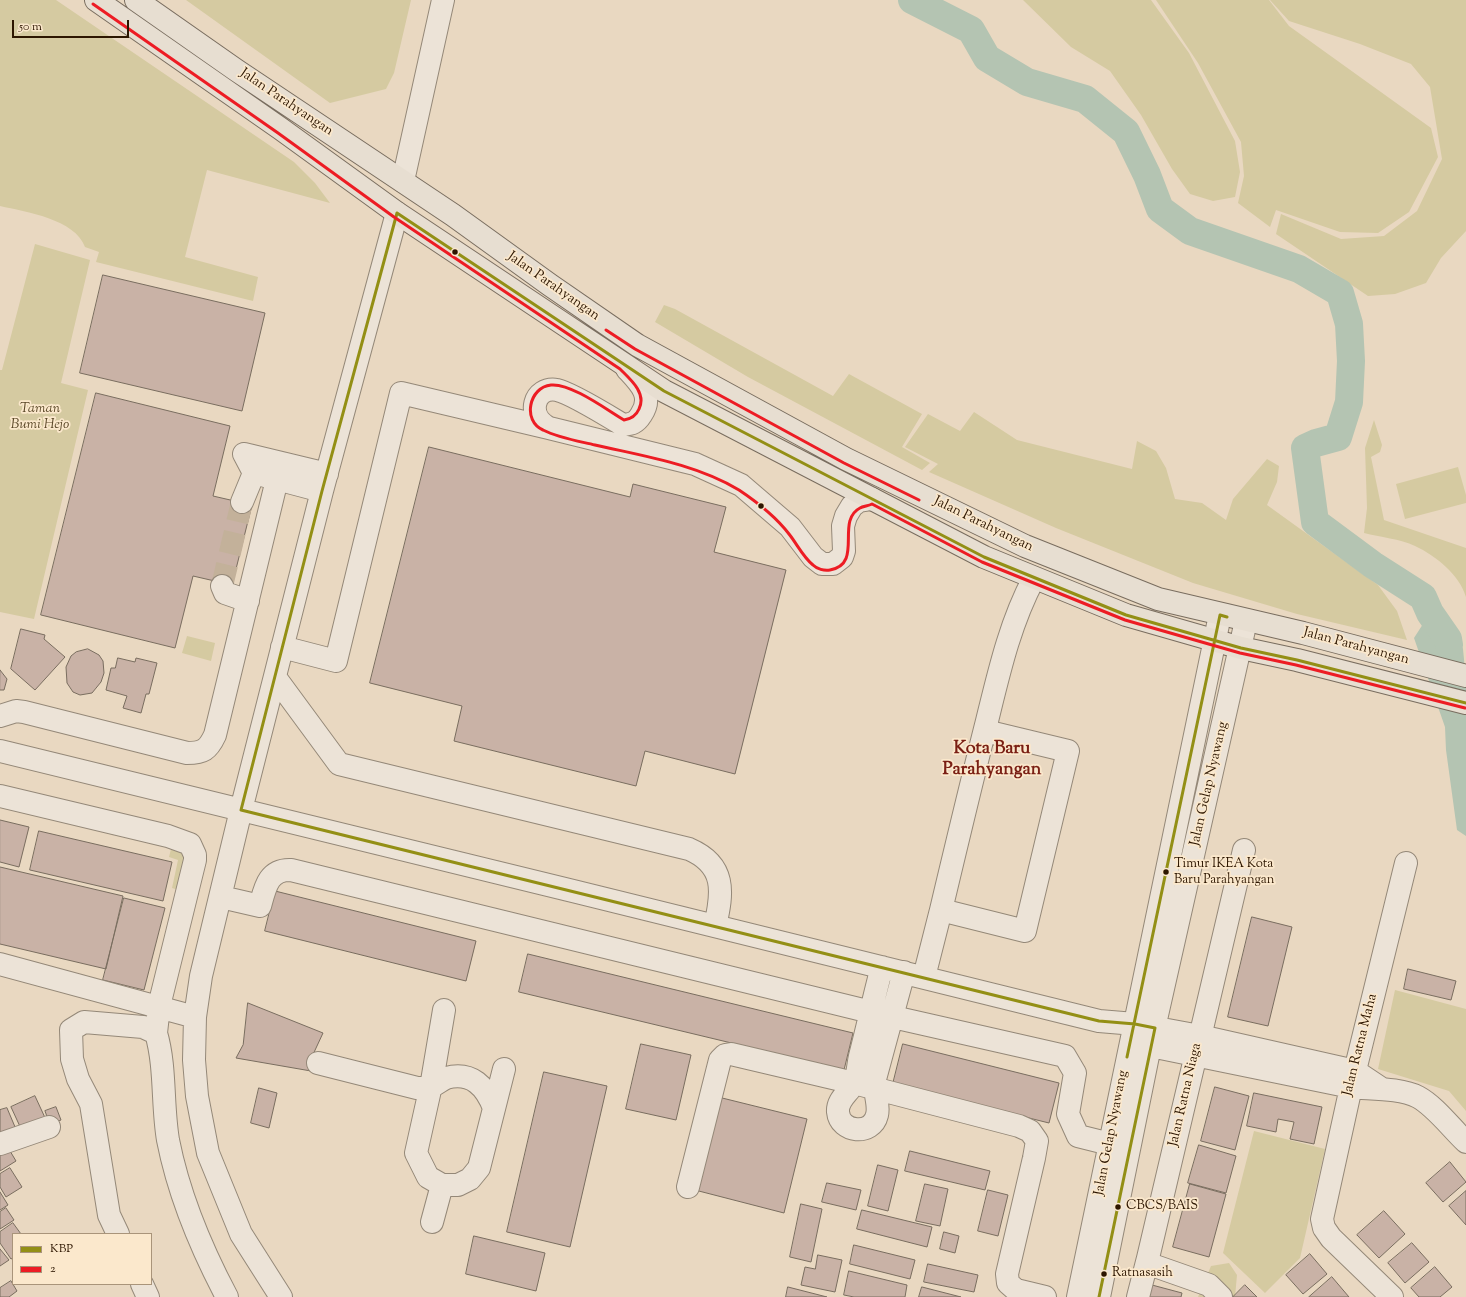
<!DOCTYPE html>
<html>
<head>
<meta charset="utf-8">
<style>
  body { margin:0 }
  #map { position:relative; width:1466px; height:1297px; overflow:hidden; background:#e9d8c1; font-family:"Sorts Mill Goudy",serif }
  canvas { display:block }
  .legend { position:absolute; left:12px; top:1233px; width:140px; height:52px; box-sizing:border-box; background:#fbe8cc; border:1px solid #a9947a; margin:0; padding:5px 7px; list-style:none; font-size:12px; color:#2d1600 }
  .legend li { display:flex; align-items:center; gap:8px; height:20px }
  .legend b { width:20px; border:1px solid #a9947a }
  .scale { position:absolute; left:12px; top:20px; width:117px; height:18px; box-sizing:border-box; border:2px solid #2d1600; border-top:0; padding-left:5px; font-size:12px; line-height:14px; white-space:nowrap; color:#2d1600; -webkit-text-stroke:3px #fbe8cc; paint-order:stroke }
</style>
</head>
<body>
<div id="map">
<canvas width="1466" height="1297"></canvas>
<ul class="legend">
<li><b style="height:5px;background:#938f15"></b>KBP</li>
<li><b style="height:5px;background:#ed1c24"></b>2</li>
</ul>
<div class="scale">50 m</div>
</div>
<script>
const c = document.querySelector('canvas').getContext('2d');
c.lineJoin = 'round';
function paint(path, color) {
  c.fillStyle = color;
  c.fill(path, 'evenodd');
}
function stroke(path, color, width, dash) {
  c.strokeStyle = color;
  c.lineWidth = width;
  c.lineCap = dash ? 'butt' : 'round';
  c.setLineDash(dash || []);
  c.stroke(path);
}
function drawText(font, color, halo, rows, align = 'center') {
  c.font = font + ' "Sorts Mill Goudy",serif';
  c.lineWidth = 3.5;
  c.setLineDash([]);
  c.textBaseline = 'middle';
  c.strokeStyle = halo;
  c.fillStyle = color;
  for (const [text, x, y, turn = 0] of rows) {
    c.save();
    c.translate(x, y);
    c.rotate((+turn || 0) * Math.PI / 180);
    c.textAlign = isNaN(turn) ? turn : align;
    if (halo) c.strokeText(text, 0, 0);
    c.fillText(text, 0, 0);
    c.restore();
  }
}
paint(new Path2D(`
  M 0,0 L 56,0 L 294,162 L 315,183 L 330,203 L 207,170 L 185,257 L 258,277 L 253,301 L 96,262 L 99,252 L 85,247 C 75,219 26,212 0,206 Z
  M 186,0 L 411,0 L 394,73 L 386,89 L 330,103 Z
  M 1023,0 L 1151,0 L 1189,53 L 1235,141 L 1240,172 L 1235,197 L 1213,201 L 1190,194 L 1172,169 L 1141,115 L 1110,71 L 1071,47 Z
  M 1156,0 L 1269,0 L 1289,26 L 1431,128 L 1438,157 L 1409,212 L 1378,233 L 1340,232 L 1276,210 L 1270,227 L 1238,203 L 1244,176 L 1241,142 L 1198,63 Z
  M 1270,0 L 1466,0 L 1466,231 L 1441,258 L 1426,283 L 1395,294 L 1368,296 L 1276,234 L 1281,214 L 1341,239 L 1384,236 L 1417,211 L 1442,159 L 1430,87 L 1411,64 L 1360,44 L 1289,21 Z
  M 35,244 L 90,260 L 61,383 L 88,390 L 34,619 L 0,612 L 0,370 L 2,370 Z
  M 664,305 L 675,309 L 833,396 L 849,374 L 922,414 L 902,447 L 930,463 L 922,470 L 748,377 L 655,322 Z
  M 974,412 L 1017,440 L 1132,469 L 1137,441 L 1156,451 L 1166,468 L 1175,499 L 1202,503 L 1226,520 L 1233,499 L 1267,459 L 1279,466 L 1277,482 L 1267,505 L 1378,585 L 1397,611 L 1407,640 L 1297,614 L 1193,583 L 1056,528 L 929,472 L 938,464 L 905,447 L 928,414 L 960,431 Z
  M 1374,420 L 1382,445 L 1380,452 L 1371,457 L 1384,520 L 1466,548 L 1466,597 C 1459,574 1436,556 1415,546 C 1400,539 1380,537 1364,533 L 1367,508 L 1365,448 Z
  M 1458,467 L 1466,495 L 1466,503 L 1405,519 L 1396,484 Z
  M 187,636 L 215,643 L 211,661 L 182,653 Z
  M 172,845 L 186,849 L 185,892 L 172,888 L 178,860 L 169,857 Z
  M 1395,990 L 1466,1009 L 1466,1111 L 1449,1091 L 1378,1069 Z
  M 1254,1131 L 1325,1149 L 1300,1258 L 1265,1293 L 1223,1253 Z
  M 1229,1263 L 1237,1275 L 1235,1297 L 1198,1297 L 1211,1266 Z`), '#d5caa1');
paint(new Path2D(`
  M 1443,610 L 1450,620 L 1463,649 L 1466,680 L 1466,836 L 1457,830 L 1446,750 L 1445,727 L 1414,638 L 1430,613 Z`), '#b4c4b2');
stroke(new Path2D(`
  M 912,0 L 971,30 L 987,58 L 1027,82 L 1085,99 L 1126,132 L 1147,175 L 1160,209 L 1190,231 L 1299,269 L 1340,293 L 1349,324 L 1351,361 L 1349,402 L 1338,437 L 1316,443 L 1305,448 L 1315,522 L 1373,565 L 1423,597 L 1430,613 L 1448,639 L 1449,645`), '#b4c4b2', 28);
const building = new Path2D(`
  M 103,275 L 265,313 L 242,411 L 80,373 Z
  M 96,393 L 230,426 L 213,496 L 252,505 L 232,585 L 193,576 L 175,648 L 41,615 Z
  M 429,447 L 630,497 L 633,484 L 726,507 L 714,552 L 786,570 L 735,774 L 645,751 L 636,786 L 454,741 L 462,706 L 370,683 Z
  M 21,629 L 45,635 L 44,639 L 65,657 L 35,690 L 11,669 Z
  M 88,649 L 99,655 L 103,661 L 104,673 L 101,682 L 92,693 L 80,695 L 73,692 L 67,683 L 66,667 L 71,656 L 76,652 Z
  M 118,658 L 135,662 L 136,658 L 157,663 L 149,694 L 146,694 L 141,713 L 123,708 L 127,696 L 106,690 L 111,668 L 115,668 Z
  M 0,670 L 7,679 L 4,690 L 0,690 Z
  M 0,820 L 29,827 L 19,867 L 0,862 Z
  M 39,831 L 172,862 L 163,901 L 30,870 Z
  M 0,867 L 123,896 L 106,969 L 0,944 Z
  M 275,891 L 476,941 L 466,981 L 265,931 Z
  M 124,898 L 165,908 L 144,990 L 103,980 Z
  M 1252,917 L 1292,927 L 1268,1026 L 1228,1017 Z
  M 528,954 L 853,1033 L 844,1070 L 519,992 Z
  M 1408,969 L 1456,981 L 1451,1000 L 1404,989 Z
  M 248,1003 L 323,1033 L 310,1061 L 311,1071 L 236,1058 L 243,1045 Z
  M 641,1044 L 691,1055 L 676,1120 L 626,1109 Z
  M 903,1044 L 1059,1083 L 1049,1123 L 893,1084 Z
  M 544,1072 L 607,1086 L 570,1247 L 507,1232 Z
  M 1215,1087 L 1249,1096 L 1235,1150 L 1201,1141 Z
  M 259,1088 L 277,1093 L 269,1128 L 251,1123 Z
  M 1254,1093 L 1322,1107 L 1314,1144 L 1290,1139 L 1294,1122 L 1278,1119 L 1276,1132 L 1247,1126 Z
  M 35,1096 L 47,1122 L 23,1133 L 11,1107 Z
  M 714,1096 L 807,1119 L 784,1213 L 691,1189 Z
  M 56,1107 L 61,1120 L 50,1125 L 45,1111 Z
  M 7,1108 L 18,1134 L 0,1142 L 0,1110 Z
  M 1199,1145 L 1236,1156 L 1226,1193 L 1188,1183 Z
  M 7,1146 L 16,1161 L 0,1171 L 0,1150 Z
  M 910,1151 L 990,1171 L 985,1190 L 905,1171 Z
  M 1450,1162 L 1466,1182 L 1443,1202 L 1426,1183 Z
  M 878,1165 L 898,1170 L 888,1211 L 868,1206 Z
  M 10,1168 L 22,1187 L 6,1197 L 0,1187 L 0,1174 Z
  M 827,1183 L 861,1190 L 856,1210 L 822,1202 Z
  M 925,1184 L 948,1189 L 940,1226 L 916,1221 Z
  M 1190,1184 L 1226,1194 L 1209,1257 L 1173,1247 Z
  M 988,1190 L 1008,1195 L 998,1236 L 978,1231 Z
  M 1466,1191 L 1466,1225 L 1449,1206 Z
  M 0,1192 L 8,1205 L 0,1210 Z
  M 801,1204 L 822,1209 L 811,1262 L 790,1257 Z
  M 6,1208 L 14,1220 L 0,1229 L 0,1212 Z
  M 862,1210 L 932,1227 L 927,1247 L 857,1229 Z
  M 1384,1211 L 1405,1234 L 1379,1258 L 1357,1235 Z
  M 13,1223 L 21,1234 L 13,1234 L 13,1258 L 11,1259 L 0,1243 L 0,1232 Z
  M 944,1232 L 959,1236 L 955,1253 L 940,1249 Z
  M 474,1236 L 545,1253 L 536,1291 L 466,1274 Z
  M 1412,1243 L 1429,1262 L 1405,1283 L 1388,1263 Z
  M 854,1245 L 915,1260 L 910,1279 L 850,1264 Z
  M 0,1249 L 9,1260 L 0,1266 Z
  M 1310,1254 L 1327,1274 L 1303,1294 L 1286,1275 Z
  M 818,1255 L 842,1260 L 835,1292 L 801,1285 L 805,1267 L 815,1269 Z
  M 928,1264 L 978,1275 L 974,1292 L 924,1282 Z
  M 1435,1267 L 1452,1287 L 1440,1297 L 1419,1297 L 1411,1288 Z
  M 849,1271 L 907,1285 L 905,1297 L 854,1297 L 844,1295 Z
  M 1332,1277 L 1349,1297 L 1309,1297 Z
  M 11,1281 L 17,1291 L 9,1297 L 0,1297 L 0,1288 Z
  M 1152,1285 L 1182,1293 L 1181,1297 L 1149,1297 Z
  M 1245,1285 L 1257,1297 L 1233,1297 Z
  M 788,1287 L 827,1297 L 786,1297 Z
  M 922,1287 L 961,1297 L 919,1297 Z`);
paint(building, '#c9b2a6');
stroke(building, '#796d5f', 1);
stroke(new Path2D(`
  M 222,586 L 242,502`), '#c3b19a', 22, [22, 11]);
const minor = new Path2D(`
  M 403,181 L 443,0
  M 627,369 C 640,383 654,396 641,415 C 636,423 632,424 623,425 C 608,416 571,393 557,390 C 534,386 525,416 549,428 L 695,464 L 741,485 L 790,527 L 813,557 L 822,564 L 833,564 L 842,557 L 844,551 L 843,526 L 846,516 L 852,506 L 859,501 L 872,499
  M 244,454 L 254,473 L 322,491
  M 244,454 L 327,474
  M 242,502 L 254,473
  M 222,586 L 225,593 L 248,601
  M 282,647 L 336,661 L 401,393 L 549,428
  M 275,677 L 339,764 L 689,849 C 726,865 723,892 715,926
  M 0,716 L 16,711 L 24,712 L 187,753 C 203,753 208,750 215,735 L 281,463
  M 985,731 L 1068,751 L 1025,931 L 941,910 C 956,847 971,784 987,721 C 999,672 1010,623 1034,578
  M 0,751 L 577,892 L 1099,1021 L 1135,1024 L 1200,1036 L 1355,1071 L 1382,1089
  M 0,796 L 168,836 L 190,844 L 195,855 L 195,860 L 159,1006 L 156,1033
  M 221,897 L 260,906 C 265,888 268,869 291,870 L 871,1012 L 1065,1056 L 1075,1073 L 1068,1114 L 1078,1136 L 1110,1144
  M 0,964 L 195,1017
  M 882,967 C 874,996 868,1026 860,1056 C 858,1064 858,1076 854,1083 C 849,1093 837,1099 838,1112 C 840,1133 872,1136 877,1115 C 880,1104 873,1091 875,1079 L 904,972
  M 924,977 L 941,910
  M 444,1010 L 432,1081 L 416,1153 L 428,1177 L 442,1185 L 458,1185 L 470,1179 L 479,1168 L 504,1069
  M 1136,1043 L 1351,1087 C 1370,1089 1401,1088 1418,1097 C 1435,1106 1452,1129 1466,1142
  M 318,1063 L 417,1088 C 422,1088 428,1088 432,1086 C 437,1084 441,1080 446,1078 C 472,1071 486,1087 494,1108
  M 0,1144 L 49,1127
  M 688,1187 L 720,1060 L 725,1055 L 731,1054 L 854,1083 L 1019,1126 L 1030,1131 L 1037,1141 L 1034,1158 L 1007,1274 L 1008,1283 L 1016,1290 L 1045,1297
  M 432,1222 L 442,1185
  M 118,1234 L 109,1215 L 91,1104 L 78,1079 L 72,1059 L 71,1030 L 84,1022 L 143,1027 L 156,1033 C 166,1067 162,1105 168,1140 C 179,1196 200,1246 227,1297
  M 142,1284 L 148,1297
  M 281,1297 L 241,1234 L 208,1153 L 197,1096 L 194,1060 L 195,1017 L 201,976 L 241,810 L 322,491 L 397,213
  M 1078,1297 L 1220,615
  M 1099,1297 L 1150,1046 L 1246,621
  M 1138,1297 L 1148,1258
  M 1221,1297 L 1209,1285 L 1152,1265 L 1148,1258 L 1244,850
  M 1392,1297 L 1331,1238 L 1324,1228 L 1322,1219 L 1351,1087 L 1406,863`);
const major = new Path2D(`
  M 96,0 L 281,129 L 397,213 L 664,391 L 984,557 L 1126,615 L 1241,648 L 1297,660 L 1466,703
  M 136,0 L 236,70 L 453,215 L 550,285 L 637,345 L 846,459 L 1025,546 L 1158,599 L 1303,633 L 1466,676`);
stroke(minor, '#948878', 24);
stroke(major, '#796d5f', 24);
stroke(minor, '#ece3d7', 22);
stroke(major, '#e7ded1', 22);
stroke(new Path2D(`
  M 1127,1057 L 1220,615 L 1227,617
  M 1099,1297 L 1155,1028 L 1135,1024 L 1099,1021 L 241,810 L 322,491 L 397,213 L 664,391 L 984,557 L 1126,615 L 1241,648 L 1297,660 L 1466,703`), '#938f15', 3);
stroke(new Path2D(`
  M 93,4 L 278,133 L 394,217 L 620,369 C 630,379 647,393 639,409 C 636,416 631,419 624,420 C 607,410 571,383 551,385 C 529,387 522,421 543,430 C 559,438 578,441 595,445 C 643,456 696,464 739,490 C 757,502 776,517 789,534 C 797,544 803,557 813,565 C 817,569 824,571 830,570 C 864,564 835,521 860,508 C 863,506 868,506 872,504 L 982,562 L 1125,620 L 1240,653 L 1296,665 L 1465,708
  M 606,330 L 635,349 L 844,463 L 919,500`), '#ed1c24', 3);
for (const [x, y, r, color] of [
  [455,252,3.5,"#2d1600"],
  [761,506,3.5,"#2d1600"],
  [1166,872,3.5,"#2d1600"],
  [1118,1207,3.5,"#2d1600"],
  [1104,1274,3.5,"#2d1600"]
]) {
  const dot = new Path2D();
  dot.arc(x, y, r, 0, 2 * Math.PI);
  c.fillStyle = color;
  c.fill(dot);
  stroke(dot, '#fbe8cc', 1.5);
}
drawText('13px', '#2d1600', '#fbe8cc', [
  ["Timur IKEA Kota",1174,865],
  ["Baru Parahyangan",1174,881],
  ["CBCS/BAIS",1126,1207],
  ["Ratnasasih",1112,1274]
], 'left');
drawText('14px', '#2d1600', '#fbe8cc', [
  ["Jalan Parahyangan",286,103,34],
  ["Jalan Parahyangan",553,287,35],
  ["Jalan Parahyangan",983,525,26],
  ["Jalan Parahyangan",1356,647,15],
  ["Jalan Gelap Nyawang",1210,784,-77],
  ["Jalan Ratna Maha",1361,1045,-76],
  ["Jalan Ratna Niaga",1186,1095,-77],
  ["Jalan Gelap Nyawang",1112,1133,-79]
]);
drawText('italic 14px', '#5b4828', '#fbe8cc', [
  ["Taman",40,410],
  ["Bumi Hejo",40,426]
]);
drawText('bold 18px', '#7a1f14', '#fbe8cc', [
  ["Kota Baru",992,750],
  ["Parahyangan",992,771]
]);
</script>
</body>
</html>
